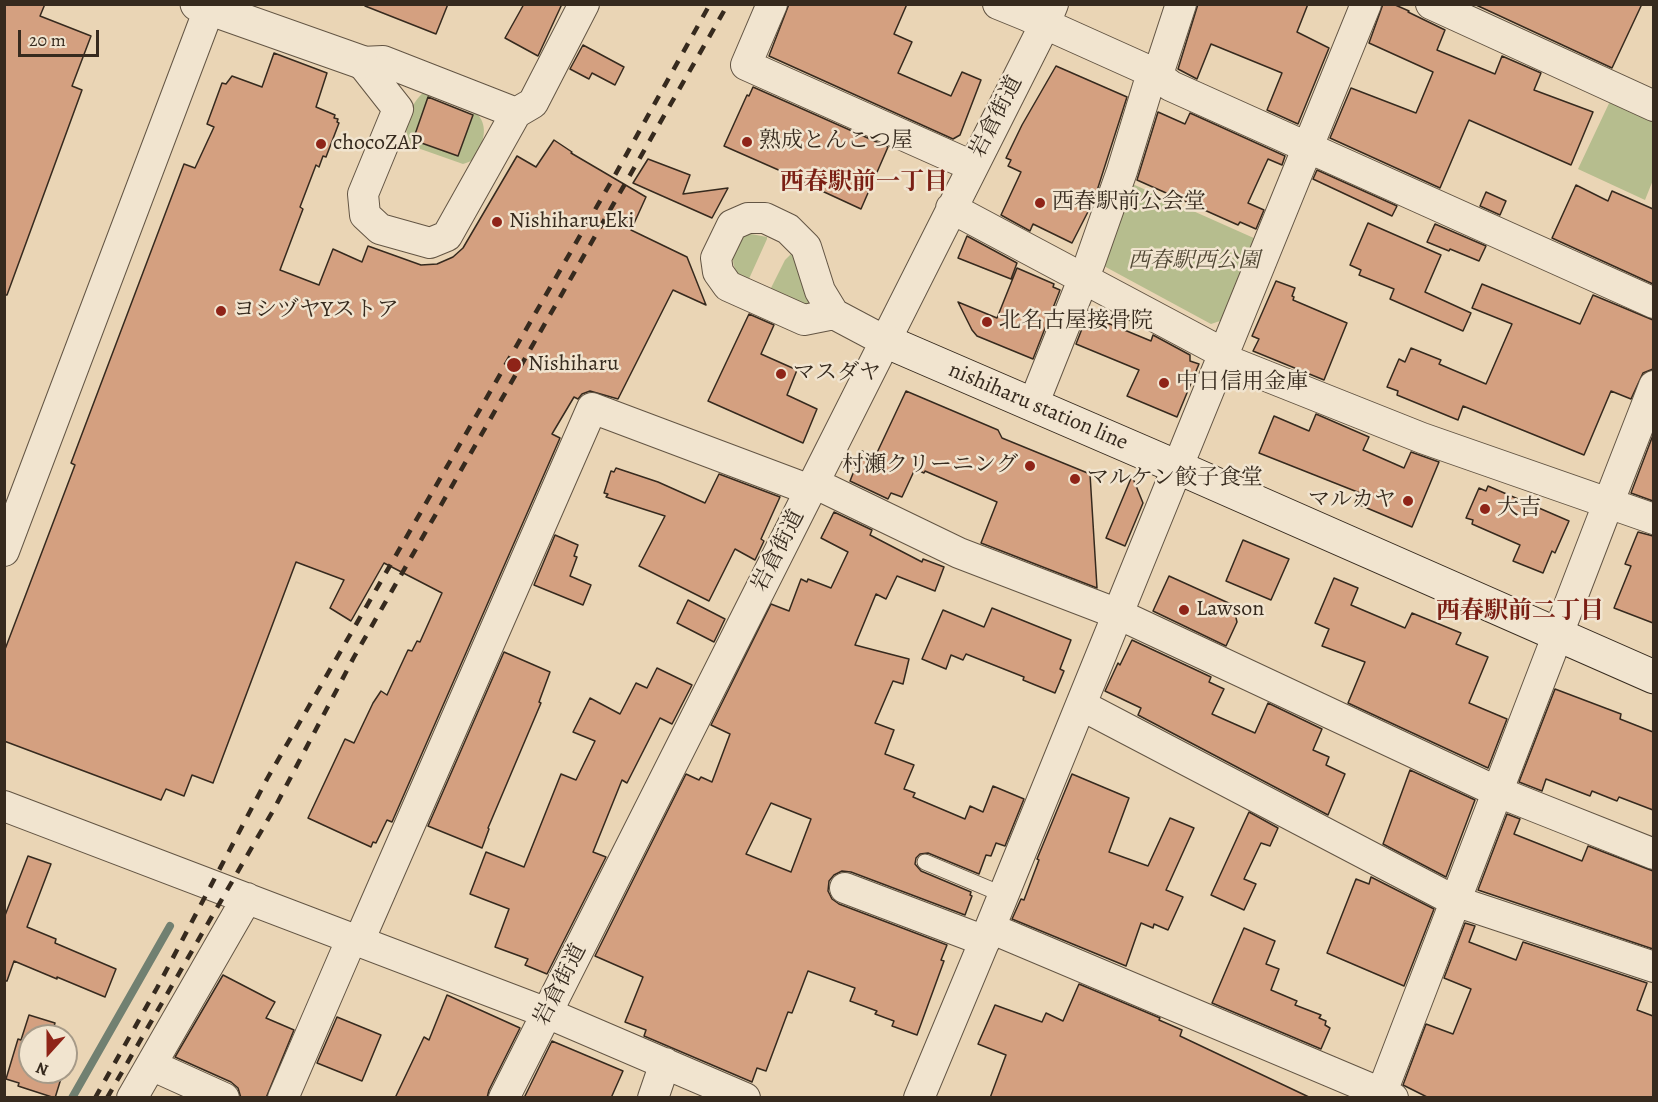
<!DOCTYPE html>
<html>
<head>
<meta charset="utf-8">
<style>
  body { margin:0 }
  #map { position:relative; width:1658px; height:1102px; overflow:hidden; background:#ead5b5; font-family:Alegreya,serif }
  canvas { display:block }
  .frame { position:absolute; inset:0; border:6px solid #362a1e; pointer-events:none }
  .north { position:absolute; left:18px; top:1024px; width:60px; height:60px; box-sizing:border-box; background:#f1e4cf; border:2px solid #a69a88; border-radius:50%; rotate:201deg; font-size:16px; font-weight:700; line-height:24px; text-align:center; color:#362a1e }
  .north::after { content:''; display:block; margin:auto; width:21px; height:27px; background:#8f2418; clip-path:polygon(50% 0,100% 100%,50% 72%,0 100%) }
  .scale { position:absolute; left:18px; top:30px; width:81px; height:27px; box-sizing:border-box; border:3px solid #362a1e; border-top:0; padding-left:8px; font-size:18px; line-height:21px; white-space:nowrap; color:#362a1e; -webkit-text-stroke:4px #f1e4cf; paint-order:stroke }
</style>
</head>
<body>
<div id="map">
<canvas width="1658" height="1102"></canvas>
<div class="frame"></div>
<div class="north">N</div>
<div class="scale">20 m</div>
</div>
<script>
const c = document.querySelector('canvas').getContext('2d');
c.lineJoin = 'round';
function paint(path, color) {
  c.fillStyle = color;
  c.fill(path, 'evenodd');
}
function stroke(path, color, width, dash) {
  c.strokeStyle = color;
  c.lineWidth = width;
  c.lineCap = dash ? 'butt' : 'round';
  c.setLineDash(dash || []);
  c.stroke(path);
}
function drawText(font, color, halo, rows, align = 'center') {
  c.font = font + ' Alegreya,"Noto Serif JP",serif';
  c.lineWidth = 5;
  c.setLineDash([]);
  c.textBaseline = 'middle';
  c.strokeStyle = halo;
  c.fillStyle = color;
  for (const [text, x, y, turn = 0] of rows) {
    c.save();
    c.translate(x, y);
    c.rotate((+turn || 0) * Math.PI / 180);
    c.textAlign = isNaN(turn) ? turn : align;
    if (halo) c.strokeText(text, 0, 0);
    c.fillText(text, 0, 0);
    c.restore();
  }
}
paint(new Path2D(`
  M 425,91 C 453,102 496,106 481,146 C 477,157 474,161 463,164 L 412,146 C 399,128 410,104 425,91 ZM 432,96 L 471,109 L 473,113 L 460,152 L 455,155 L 417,142 L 414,137 L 428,98 Z
  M 1612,97 L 1653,116 L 1653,180 L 1645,200 L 1578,169 Z
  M 1128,182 L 1256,239 L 1226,319 L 1211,324 L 1102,265 Z
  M 751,234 L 767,237 L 767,239 L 748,281 C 731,276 728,250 741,238 C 744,236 748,235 751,234 Z
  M 792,253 L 797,255 L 811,304 L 806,304 L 770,290 L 785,260 Z`), '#b6bd8e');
stroke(new Path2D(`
  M 72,1098 L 170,926`), '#718071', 8);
const building = new Path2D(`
  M 4,4 L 45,4 L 40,16 L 91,36 L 72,86 L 82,90 L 7,295 L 4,295 Z
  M 365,4 L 448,4 L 436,34 L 365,6 Z
  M 524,4 L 562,4 L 538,56 L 505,38 Z
  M 789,4 L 907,4 L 894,34 L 912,42 L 898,73 L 951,96 L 962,72 L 981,80 L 960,135 L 953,139 L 769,56 Z
  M 1198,4 L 1308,4 L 1297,32 L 1329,48 L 1298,124 L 1267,110 L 1282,73 L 1211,44 L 1197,79 L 1178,69 Z
  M 1383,4 L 1393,4 L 1409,11 L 1408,12 L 1445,30 L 1437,50 L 1495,74 L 1502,56 L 1541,73 L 1534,90 L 1593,112 L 1571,165 L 1469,120 L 1440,188 L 1330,138 L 1351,88 L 1416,113 L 1433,72 L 1369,43 Z
  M 1474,4 L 1642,4 L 1612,68 Z
  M 583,45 L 624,67 L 615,85 L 592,73 L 589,79 L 570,69 Z
  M 274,53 L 327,73 L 316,107 L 335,115 L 334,118 L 338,119 L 337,122 L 339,123 L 326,157 L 323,156 L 319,167 L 316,165 L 300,207 L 303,209 L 280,270 L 319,285 L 333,249 L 362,262 L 368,246 L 421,265 L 437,264 L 453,257 L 463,248 L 517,156 L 536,167 L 554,140 L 572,152 L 571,153 L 646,197 L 631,230 L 687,257 L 706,305 L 673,290 L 618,399 L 590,391 L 582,394 L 578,399 L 574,397 L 552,434 L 560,438 L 392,822 L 387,820 L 376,843 L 373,842 L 371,847 L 308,818 L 345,739 L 354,743 L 373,703 L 381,691 L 387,695 L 408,650 L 412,651 L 417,641 L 420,642 L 442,593 L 384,563 L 351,621 L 330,608 L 344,580 L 296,562 L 213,783 L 192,775 L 184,796 L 166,789 L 161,800 L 4,741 L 4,652 L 75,465 L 71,463 L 184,164 L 195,168 L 214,127 L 207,124 L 222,83 L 226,84 L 232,76 L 262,87 Z
  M 1056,66 L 1127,97 L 1094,200 L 1072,243 L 1033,224 L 1030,231 L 1001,215 L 1021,172 L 1008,166 L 1011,160 L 1006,158 L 1022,125 Z
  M 753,87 L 888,147 L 861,209 L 796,179 L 799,179 L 724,146 L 747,95 L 749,96 Z
  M 428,97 L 473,115 L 458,156 L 413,140 Z
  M 1158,112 L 1185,124 L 1190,113 L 1285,156 L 1282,165 L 1268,159 L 1248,203 L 1264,210 L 1256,229 L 1240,222 L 1238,225 L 1137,180 Z
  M 648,159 L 690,175 L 683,194 L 728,188 L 712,218 L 633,183 Z
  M 1317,170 L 1397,206 L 1392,216 L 1313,179 Z
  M 1576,185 L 1608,201 L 1612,191 L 1653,209 L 1653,284 L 1552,238 Z
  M 1486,192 L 1506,201 L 1500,215 L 1480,206 Z
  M 1368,223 L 1441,255 L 1425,292 L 1471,313 L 1463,331 L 1390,299 L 1394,289 L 1359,275 L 1361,270 L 1350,265 Z
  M 1435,224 L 1486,246 L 1479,261 L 1450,249 L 1449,251 L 1427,242 Z
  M 967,236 L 1017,263 L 1011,279 L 958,258 Z
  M 1017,268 L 1054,284 L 1053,287 L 1060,290 L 1033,359 L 977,336 L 972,330 L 958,302 L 997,318 Z
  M 1276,281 L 1295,288 L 1292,296 L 1294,297 L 1293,300 L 1347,323 L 1324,380 L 1253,351 L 1259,339 L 1252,336 Z
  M 1482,284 L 1580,324 L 1593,295 L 1653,320 L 1653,369 L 1643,373 L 1631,399 L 1611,391 L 1584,455 L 1463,406 L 1458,420 L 1397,395 L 1398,391 L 1387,387 L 1399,359 L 1405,362 L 1411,348 L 1441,360 L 1439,364 L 1486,384 L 1512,324 L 1472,308 Z
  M 1089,311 L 1107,318 L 1105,322 L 1151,341 L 1153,335 L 1190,355 L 1190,361 L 1199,364 L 1177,417 L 1127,396 L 1139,370 L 1076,344 Z
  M 749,314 L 774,325 L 761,354 L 797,370 L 787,395 L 817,409 L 803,443 L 708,401 Z
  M 906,391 L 998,430 L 1002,438 L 1090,474 L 1097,588 L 981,543 L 997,502 L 925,471 L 924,473 L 915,469 L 902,497 L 891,493 L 888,499 L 850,481 L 862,451 L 875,457 Z
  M 1316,414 L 1369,437 L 1363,450 L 1404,468 L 1411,452 L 1439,462 L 1412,527 L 1355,503 L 1360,493 L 1259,453 L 1274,416 L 1309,431 Z
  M 1653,435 L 1653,501 L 1631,493 Z
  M 616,468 L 658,482 L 705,503 L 719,474 L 780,497 L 761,539 L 764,541 L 755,560 L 735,549 L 709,601 L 639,566 L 665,516 L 606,497 L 608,494 L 604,493 L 611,471 L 614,472 Z
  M 1132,476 L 1143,503 L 1125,546 L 1106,538 Z
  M 1488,486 L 1569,521 L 1555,553 L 1552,551 L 1543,573 L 1513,561 L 1520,545 L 1472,524 L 1473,520 L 1466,518 L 1479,488 L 1486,491 Z
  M 834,512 L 872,530 L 870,535 L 922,562 L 923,559 L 944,567 L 935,591 L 897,576 L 886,599 L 876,594 L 855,645 L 909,659 L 903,684 L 893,681 L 875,723 L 894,730 L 885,754 L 914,765 L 904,789 L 915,793 L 913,797 L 965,819 L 970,806 L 983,812 L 993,786 L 1024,799 L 1005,846 L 996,843 L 991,856 L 986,855 L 979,874 L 928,853 L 920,854 L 916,858 L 915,864 L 921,871 L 971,892 L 970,895 L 972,896 L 965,915 L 851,872 L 842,871 L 834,875 L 829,881 L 828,891 L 832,899 L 839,904 L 947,945 L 941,960 L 944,961 L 917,1035 L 892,1026 L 894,1021 L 875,1014 L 877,1011 L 850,1001 L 855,988 L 808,971 L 792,1013 L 788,1012 L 766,1071 L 757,1068 L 752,1082 L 644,1036 L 646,1030 L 625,1022 L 643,977 L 595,956 L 686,774 L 699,780 L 701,777 L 712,782 L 730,734 L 711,725 L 771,604 L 789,611 L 801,579 L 807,582 L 808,579 L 831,588 L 848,552 L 821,538 ZM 771,803 L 811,819 L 791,872 L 746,854 Z
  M 1638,532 L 1653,536 L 1653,623 L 1614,608 L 1631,566 L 1625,564 Z
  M 555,535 L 578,545 L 574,556 L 577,557 L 570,576 L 591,585 L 583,605 L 534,585 Z
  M 1243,540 L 1289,559 L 1271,600 L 1226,581 Z
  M 1169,576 L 1233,605 L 1237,622 L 1226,646 L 1153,611 Z
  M 1334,578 L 1358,588 L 1351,605 L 1405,628 L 1412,613 L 1461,633 L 1456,644 L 1488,657 L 1469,703 L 1507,719 L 1488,768 L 1348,703 L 1365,662 L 1322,646 L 1329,629 L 1315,623 Z
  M 688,600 L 725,619 L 714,642 L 677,623 Z
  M 992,608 L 1071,640 L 1060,669 L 1064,671 L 1055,693 L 1023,680 L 1024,677 L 966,654 L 963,660 L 951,655 L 946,669 L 922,659 L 943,610 L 984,627 Z
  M 1132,640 L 1211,677 L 1209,682 L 1224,689 L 1212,714 L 1255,733 L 1268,703 L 1322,729 L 1313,750 L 1329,757 L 1326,765 L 1345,774 L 1328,815 L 1138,715 L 1141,708 L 1105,691 L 1118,663 L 1120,665 Z
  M 504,652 L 550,672 L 539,702 L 541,703 L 488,828 L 489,829 L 482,848 L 428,826 Z
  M 657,668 L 692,685 L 672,724 L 660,718 L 627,783 L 622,780 L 593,852 L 606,857 L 547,974 L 525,965 L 528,959 L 495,947 L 509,909 L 470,894 L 486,852 L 524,867 L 561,774 L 576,780 L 595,741 L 573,732 L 590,698 L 620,714 L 636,683 L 647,688 Z
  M 1555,689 L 1621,714 L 1620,719 L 1653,732 L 1653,810 L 1619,797 L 1617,801 L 1592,791 L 1590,796 L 1546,779 L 1542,791 L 1519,782 Z
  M 1410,770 L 1475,800 L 1446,877 L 1383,844 Z
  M 1072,774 L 1129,798 L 1109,852 L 1148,866 L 1170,818 L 1194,828 L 1166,890 L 1183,897 L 1168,930 L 1154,924 L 1153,928 L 1141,923 L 1126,966 L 1012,919 L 1021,899 L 1024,900 L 1039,860 L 1037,859 Z
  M 1249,812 L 1278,828 L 1270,846 L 1261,843 L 1244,879 L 1256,884 L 1244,910 L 1211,895 Z
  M 1507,814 L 1520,819 L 1514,834 L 1582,861 L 1588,846 L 1653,871 L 1653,949 L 1478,890 Z
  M 28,856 L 51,864 L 27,927 L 56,939 L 55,943 L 116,969 L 105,997 L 57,977 L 57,979 L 14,961 L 7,981 L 4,981 L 4,918 Z
  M 1371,877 L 1434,909 L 1404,986 L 1327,953 L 1356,879 L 1369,884 Z
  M 1465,923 L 1475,926 L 1469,942 L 1516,960 L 1523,942 L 1647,983 L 1637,1010 L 1653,1016 L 1653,1098 L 1429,1098 L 1403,1085 L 1426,1024 L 1453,1034 L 1471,989 L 1444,978 Z
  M 1244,928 L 1275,941 L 1266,964 L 1279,969 L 1271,990 L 1297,1001 L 1295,1005 L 1321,1015 L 1319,1018 L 1326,1021 L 1325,1025 L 1330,1028 L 1321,1049 L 1212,1003 Z
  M 223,975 L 275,1002 L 266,1018 L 294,1030 L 266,1098 L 241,1098 L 238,1088 L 231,1082 L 175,1057 Z
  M 1079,984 L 1160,1018 L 1159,1020 L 1182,1030 L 1180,1036 L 1311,1098 L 990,1098 L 1006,1055 L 978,1044 L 995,1005 L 1042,1022 L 1046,1013 L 1063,1021 Z
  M 447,995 L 520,1028 L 489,1090 L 487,1098 L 395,1098 L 424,1037 L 429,1040 Z
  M 29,1015 L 55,1023 L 51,1036 L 30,1036 L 30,1072 L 63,1072 L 55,1098 L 18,1086 L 19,1083 L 6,1079 L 18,1039 L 21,1040 Z
  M 337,1017 L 381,1035 L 362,1081 L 317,1063 Z
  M 552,1041 L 623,1071 L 611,1098 L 524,1098 Z`);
paint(building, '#d4a080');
stroke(building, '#362a1e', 1.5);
const service = new Path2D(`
  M 925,862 L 1004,895`);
const minor = new Path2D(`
  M 772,4 L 746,65 L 972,166
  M 998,4 L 1025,15 L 1154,73 L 1171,86 L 1654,303
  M 1431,4 L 1654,106
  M 361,62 L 398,109 L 363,194 L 365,215 L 380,229 L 430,243 L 447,236 L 516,113 L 533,103 L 584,4
  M 361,62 L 383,61 L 516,113
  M 951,208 L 1223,353
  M 834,314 L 804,320 L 728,286 L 718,272 L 716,258 L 732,225 L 748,218 L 765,218 L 788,229 L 806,247 L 820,291 L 834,314 L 883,340
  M 1221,358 L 1422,438 L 1654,519
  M 1033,405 L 1090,262 L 1122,171 L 1149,83 L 1161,65 L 1181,4
  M 814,483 L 959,553 L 1118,614 L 1498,792 L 1654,854
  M 4,551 L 209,9
  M 1081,705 L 1455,901 L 1654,967
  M 4,806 L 547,1013 L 745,1098
  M 845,888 L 985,941
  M 990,928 L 1393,1098
  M 359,941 L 592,408 L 810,490
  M 151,1065 L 224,1098
  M 1382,1092 C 1472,857 1562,621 1654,386
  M 132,1098 L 247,898
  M 283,1098 L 352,938
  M 504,1098 C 685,740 862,380 1045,24 L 1053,4
  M 653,1098 L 665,1063
  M 919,1098 L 990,928 L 1366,4`);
const tertiary = new Path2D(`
  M 197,4 L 361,62`);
const secondary = new Path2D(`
  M 883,340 L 1177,467 L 1654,677`);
stroke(service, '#635544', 17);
stroke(minor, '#635544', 32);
stroke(tertiary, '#635544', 35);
stroke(secondary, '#362a1e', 35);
stroke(service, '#f1e4cf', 15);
stroke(minor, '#f1e4cf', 30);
stroke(tertiary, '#f1e4cf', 33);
stroke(secondary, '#f1e4cf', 33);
stroke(new Path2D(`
  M 95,1098 L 157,988 L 267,779 L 615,175 L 710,4
  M 107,1098 L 274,809 L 354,657 L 728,4`), '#362a1e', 4.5, [10, 10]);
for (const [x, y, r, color] of [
  [747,142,6,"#8f2418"],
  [321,144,6,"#8f2418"],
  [1040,203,6,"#8f2418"],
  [497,222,6,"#8f2418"],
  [221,311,6,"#8f2418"],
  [987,322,6,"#8f2418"],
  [514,365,8,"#8f2418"],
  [781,374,6,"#8f2418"],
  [1164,383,6,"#8f2418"],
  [1030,466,6,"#8f2418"],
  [1075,479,6,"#8f2418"],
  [1408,501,6,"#8f2418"],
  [1485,509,6,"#8f2418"],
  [1184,610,6,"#8f2418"]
]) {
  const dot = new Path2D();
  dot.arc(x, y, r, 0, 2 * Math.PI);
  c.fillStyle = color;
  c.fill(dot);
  stroke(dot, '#f1e4cf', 2);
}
drawText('22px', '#362a1e', '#f1e4cf', [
  ["岩倉街道",997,117,-63],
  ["nishiharu station line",1038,407,23],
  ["岩倉街道",779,551,-63],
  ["岩倉街道",561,985,-63]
]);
drawText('22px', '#362a1e', '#f1e4cf', [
  ["熟成とんこつ屋",759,142],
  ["chocoZAP",333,144],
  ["西春駅前公会堂",1052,203],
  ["Nishiharu Eki",509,222],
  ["ヨシヅヤYストア",233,311],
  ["北名古屋接骨院",999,322],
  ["Nishiharu",528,365],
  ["マスダヤ",793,374],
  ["中日信用金庫",1176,383],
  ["村瀬クリーニング",1018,466,"right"],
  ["マルケン餃子食堂",1087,479],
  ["マルカヤ",1396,501,"right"],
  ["大吉",1497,509],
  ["Lawson",1196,610]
], 'left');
drawText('italic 22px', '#504734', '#f1e4cf', [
  ["西春駅西公園",1194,262]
]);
drawText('bold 24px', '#7a1f14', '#f1e4cf', [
  ["西春駅前一丁目",864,183],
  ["西春駅前二丁目",1520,612]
]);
</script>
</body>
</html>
